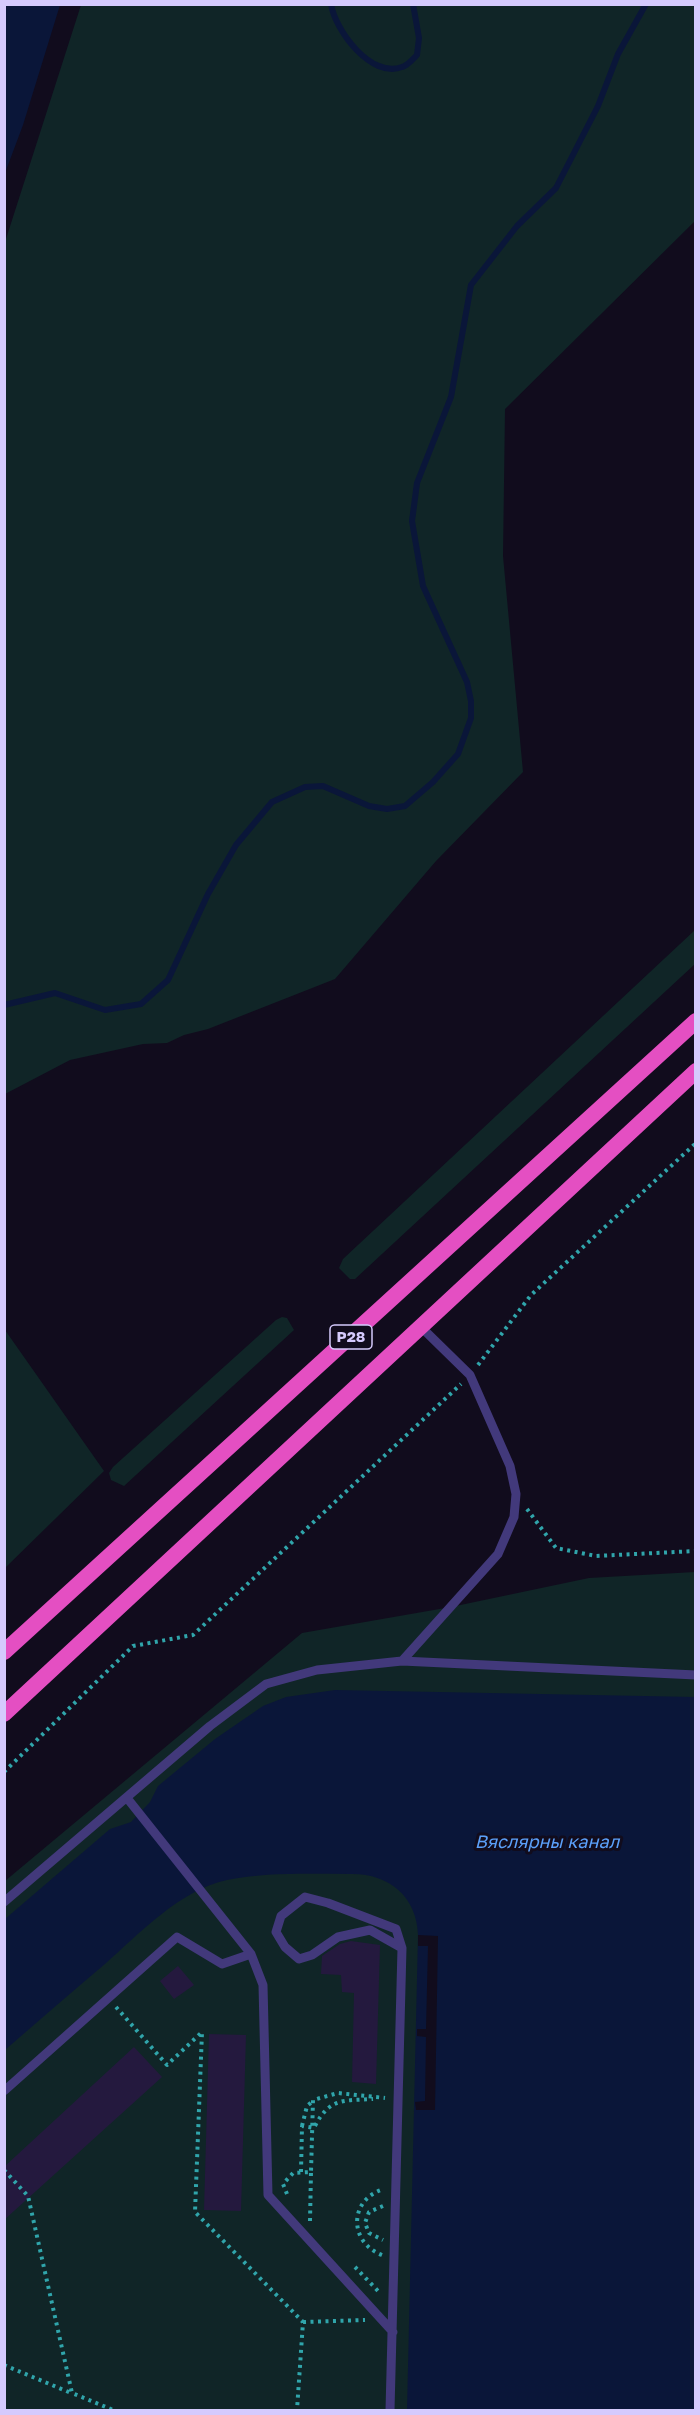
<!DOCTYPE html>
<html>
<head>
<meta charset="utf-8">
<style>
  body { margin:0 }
  #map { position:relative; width:700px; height:2415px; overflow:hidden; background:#110c1d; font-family:"Golos Text",sans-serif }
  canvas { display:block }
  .frame { position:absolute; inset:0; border:6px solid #d5cafd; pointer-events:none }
</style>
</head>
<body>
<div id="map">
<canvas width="700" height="2415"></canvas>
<div class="frame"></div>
</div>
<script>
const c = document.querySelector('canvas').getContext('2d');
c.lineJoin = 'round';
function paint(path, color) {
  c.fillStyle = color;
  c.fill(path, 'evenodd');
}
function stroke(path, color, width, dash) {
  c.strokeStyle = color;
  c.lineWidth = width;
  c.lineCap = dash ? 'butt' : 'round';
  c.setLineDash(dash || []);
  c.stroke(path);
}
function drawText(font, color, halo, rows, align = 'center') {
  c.font = font + ' "Golos Text",sans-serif';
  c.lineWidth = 6;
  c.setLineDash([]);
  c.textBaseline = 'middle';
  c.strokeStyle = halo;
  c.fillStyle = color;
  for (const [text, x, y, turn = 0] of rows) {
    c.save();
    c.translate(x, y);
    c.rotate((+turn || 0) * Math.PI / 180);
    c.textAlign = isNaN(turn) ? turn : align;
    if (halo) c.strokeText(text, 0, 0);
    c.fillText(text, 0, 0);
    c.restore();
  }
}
paint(new Path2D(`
  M 81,5 L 695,5 L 695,221 L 505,409 L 503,556 L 523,772 L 436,861 L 335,979 L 208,1029 L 184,1035 L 167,1043 L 143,1044 L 70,1060 L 5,1094 L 5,242 Z
  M 695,930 L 695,964 L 355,1279 L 350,1279 L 339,1268 L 343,1259 Z
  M 282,1317 L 287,1318 L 294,1330 L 124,1486 L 111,1480 L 109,1473 L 113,1467 L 276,1320 Z
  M 5,1330 L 104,1471 L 5,1568 L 4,1568 Z
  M 695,1572 L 695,2410 L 5,2410 L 5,1881 L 302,1633 L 451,1607 L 589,1578 Z`), '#102527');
paint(new Path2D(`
  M 5,4 L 60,5 L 23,125 L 5,173 Z
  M 335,1690 L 695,1697 L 695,2410 L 407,2410 L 418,1935 C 417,1896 388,1873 350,1874 C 309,1874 267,1872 227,1880 C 180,1890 140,1933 105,1964 C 71,1993 38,2021 5,2050 L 5,1919 L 110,1829 L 131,1822 L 150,1802 L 158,1786 L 215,1739 L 263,1706 L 286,1697 Z`), '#0a1639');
paint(new Path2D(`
  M 418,1935 L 438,1936 L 435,2110 L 416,2110 L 415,2102 L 425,2101 L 426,2037 L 417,2036 L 417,2029 L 426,2029 L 428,1946 L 418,1946 Z`), '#110c1d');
stroke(new Path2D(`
  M 331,4 C 335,30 371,79 402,67 C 407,66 413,59 417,55 L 419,38 L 413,4
  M 4,1005 L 55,993 L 105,1010 L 141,1004 L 168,980 L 208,894 L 236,845 L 272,802 L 305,787 L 323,786 L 369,806 L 387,809 L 405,806 L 433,782 L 458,754 L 471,718 L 471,701 L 467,682 L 423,586 L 412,521 L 417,483 L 451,397 L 471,285 L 517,226 L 556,188 L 598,106 L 618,54 L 646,4`), '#0a1639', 6);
paint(new Path2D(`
  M 351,1941 L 380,1945 L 376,2084 L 352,2082 L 354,1993 L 342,1992 L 341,1975 L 321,1974 L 322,1956 L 340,1944 Z
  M 178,1966 L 194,1985 L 174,1999 L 160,1981 Z
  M 209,2034 L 246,2035 L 241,2211 L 204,2210 Z
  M 134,2047 L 162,2077 L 4,2220 L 4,2167 Z`), '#24193e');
stroke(new Path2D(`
  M 478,1365 L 531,1295 L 696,1143
  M 527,1509 L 556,1548 L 596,1556 L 696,1551
  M 4,1772 L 133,1646 L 193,1635 L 461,1384
  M 116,2007 L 167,2065 L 202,2032 L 195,2212 L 303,2322 L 297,2410
  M 302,2126 L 307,2106 L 313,2101
  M 315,2126 C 330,2097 344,2101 373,2099
  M 4,2170 L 28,2196 L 72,2393 L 113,2410
  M 301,2172 L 302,2126 L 314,2128
  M 287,2194 L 283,2184 L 293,2173 L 311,2172 L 313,2100 L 338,2093 L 385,2098
  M 383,2206 L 369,2212 L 365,2223 L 369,2233 L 383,2240
  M 310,2221 L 311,2172
  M 382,2255 C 348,2242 349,2199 384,2189
  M 355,2267 L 379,2292
  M 303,2322 L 365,2320
  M 4,2365 L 71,2393`), '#30a5ab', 4, [3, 4.5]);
stroke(new Path2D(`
  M 402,1661 L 696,1675
  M 127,1798 L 251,1954 L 263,1985 L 268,2195 L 393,2332
  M 4,1902 L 210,1726 L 266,1684 L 317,1670 L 402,1661 L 498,1554 L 514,1517 L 516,1494 L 510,1466 L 470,1375 L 421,1327
  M 4,2091 L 177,1937 L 222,1964 L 251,1954
  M 390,2410 L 402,1948 L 396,1929 L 328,1903 L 305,1897 L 281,1916 L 276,1932 L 285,1947 L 299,1959 L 312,1955 L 338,1937 L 370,1930 L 402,1948`), '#42397b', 9);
stroke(new Path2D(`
  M 4,1652 L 696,1021
  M 4,1714 L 696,1071`), '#e44fc2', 16);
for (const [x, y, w] of [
  [351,1337,42]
]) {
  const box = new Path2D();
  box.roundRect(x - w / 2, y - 12, w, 24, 4.5);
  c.fillStyle = '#110c1d';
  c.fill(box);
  stroke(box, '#d5cafd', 1.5);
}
drawText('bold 15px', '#d5cafd', null, [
  ["Р28",351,1337]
]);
drawText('italic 18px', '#5ba0fa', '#110c1d', [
  ["Вяслярны канал",547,1842]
]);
</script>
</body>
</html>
